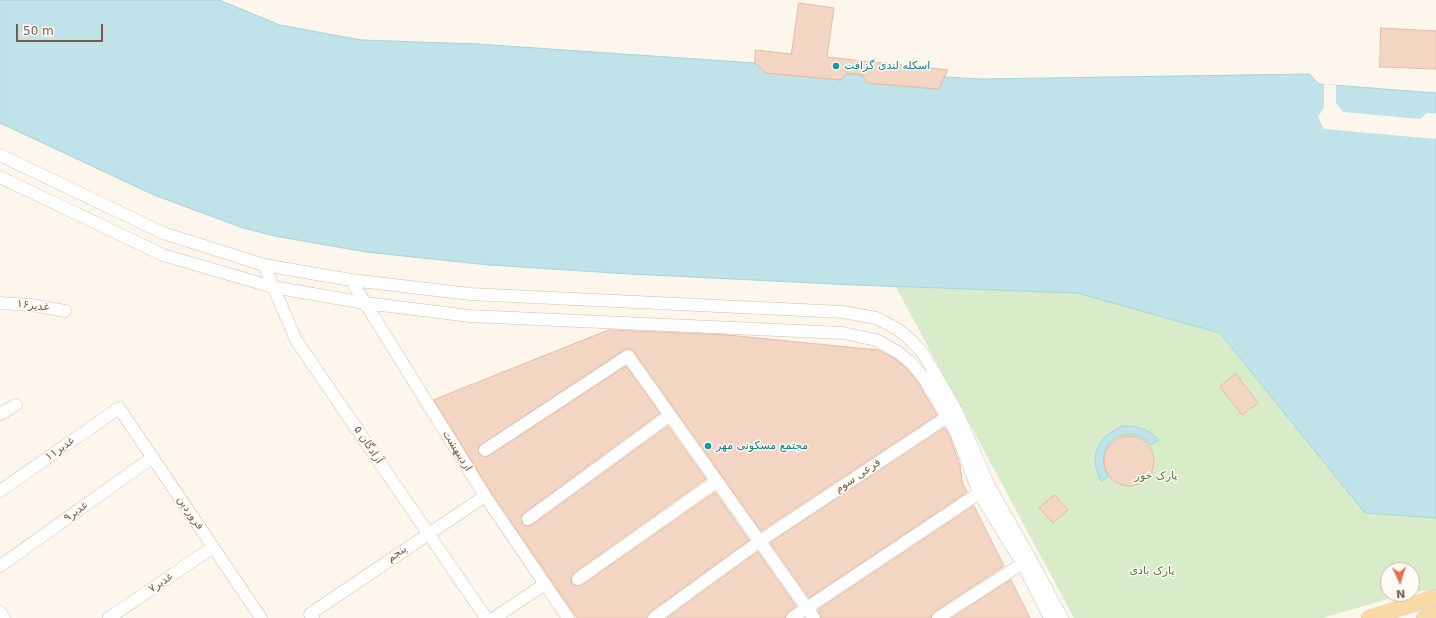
<!DOCTYPE html>
<html>
<head>
<meta charset="utf-8">
<style>
  body { margin:0 }
  #map { position:relative; width:1436px; height:618px; overflow:hidden; background:#fdf6ec; font-family:"DejaVu Sans",sans-serif }
  canvas { display:block }
  .north { position:absolute; left:1380px; top:562px; width:40px; height:40px; box-sizing:border-box; background:#fffaf3; border:1px solid #cabbb1; border-radius:50%; rotate:176deg; font-size:11px; font-weight:700; line-height:16px; text-align:center; color:#7a5c4d }
  .north::after { content:''; display:block; margin:auto; width:14px; height:18px; background:#e76f51; clip-path:polygon(50% 0,100% 100%,50% 72%,0 100%) }
  .scale { position:absolute; left:16px; top:24px; width:87px; height:18px; box-sizing:border-box; border:2px solid #7a5c4d; border-top:0; padding-left:5px; font-size:12px; line-height:14px; white-space:nowrap; color:#7a5c4d; -webkit-text-stroke:3px #fffaf3; paint-order:stroke }
</style>
</head>
<body>
<div id="map">
<canvas width="1436" height="618"></canvas>
<div class="north">N</div>
<div class="scale">50 m</div>
</div>
<script>
const c = document.querySelector('canvas').getContext('2d');
c.lineJoin = 'round';
function paint(path, color) {
  c.fillStyle = color;
  c.fill(path, 'evenodd');
}
function stroke(path, color, width, dash) {
  c.strokeStyle = color;
  c.lineWidth = width;
  c.lineCap = dash ? 'butt' : 'round';
  c.setLineDash(dash || []);
  c.stroke(path);
}
function drawText(font, color, halo, rows, align = 'center') {
  c.font = font + ' "DejaVu Sans",Vazirmatn,sans-serif';
  c.lineWidth = 3;
  c.setLineDash([]);
  c.textBaseline = 'middle';
  c.strokeStyle = halo;
  c.fillStyle = color;
  for (const [text, x, y, turn = 0] of rows) {
    c.save();
    c.translate(x, y);
    c.rotate((+turn || 0) * Math.PI / 180);
    c.textAlign = isNaN(turn) ? turn : align;
    if (halo) c.strokeText(text, 0, 0);
    c.fillText(text, 0, 0);
    c.restore();
  }
}
paint(new Path2D(`
  M 896,287 L 1077,293 L 1220,333 L 1269,394 L 1436,518 L 1436,590 L 1412,592 L 1412,570 L 1388,570 L 1388,594 L 1406,594 L 1322,618 L 1074,618 Z`), '#d8ecc9');
const water = new Path2D(`
  M 0,0 L 219,0 L 280,25 L 361,40 L 477,44 L 755,63 L 766,73 L 841,80 L 847,74 L 862,75 L 867,83 L 938,89 L 944,77 L 981,79 L 1309,74 L 1319,84 L 1436,93 L 1436,518 L 1365,513 L 1220,333 L 1077,293 L 855,285 L 630,274 L 489,265 L 366,252 L 275,236 L 243,228 L 154,195 L 0,123 Z
  M 1123,426 C 1138,426 1148,429 1159,440 L 1151,445 C 1128,419 1091,443 1108,477 L 1101,481 C 1088,456 1097,437 1123,426 Z
  M1117 462a13 13 0 1 1 26 0a13 13 0 1 1-26 0Z`);
paint(water, '#bfe3e8');
stroke(water, '#a5d3da', 1);
paint(new Path2D(`
  M 1324,84 L 1336,85 L 1336,103 L 1343,112 L 1420,119 L 1427,113 L 1436,113 L 1436,139 L 1324,129 L 1318,117 L 1324,107 Z`), '#fdf6ec');
const building = new Path2D(`
  M 799,3 L 834,8 L 827,57 L 948,70 L 939,89 L 867,83 L 862,75 L 847,73 L 841,80 L 766,73 L 755,63 L 755,50 L 791,54 Z
  M 1381,28 L 1436,31 L 1436,69 L 1380,67 Z
  M 609,330 L 728,335 L 878,350 L 894,358 L 906,368 L 917,381 L 937,415 L 761,531 L 634,352 L 631,349 L 624,350 L 479,446 L 478,450 L 479,454 L 485,457 L 489,456 L 626,366 L 660,413 L 524,513 L 521,516 L 522,523 L 525,526 L 532,525 L 668,426 L 706,479 L 574,573 L 571,579 L 572,584 L 578,586 L 582,585 L 715,492 L 749,540 L 650,612 L 647,618 L 577,618 L 491,492 L 434,400 Z
  M 1236,374 L 1258,403 L 1242,415 L 1220,387 Z
  M 945,428 L 949,435 L 960,465 L 962,482 L 967,492 L 809,598 L 770,543 Z
  M1104 461a25 25 0 1 1 50 0a25 25 0 1 1-50 0Z
  M 1055,495 L 1068,510 L 1053,523 L 1039,508 Z
  M 974,506 L 1004,566 L 934,612 L 931,618 L 821,618 L 818,610 Z
  M 758,552 L 796,606 L 788,612 L 785,618 L 667,618 Z
  M 1011,580 L 1030,618 L 952,618 Z`);
paint(building, '#f3d5c3');
stroke(building, '#e6bba3', 1);
const minor = new Path2D(`
  M 0,155 L 163,233 L 264,265 L 351,280 L 470,294 L 843,312 L 876,318 L 899,330 L 912,341 L 924,355 L 956,410 L 989,486 L 1030,558 L 1062,618
  M 0,177 L 163,255 L 273,287 L 365,303 L 470,316 L 843,333 L 876,340 L 898,352 L 911,363 L 923,377 L 956,432 L 979,493 L 1022,563 L 1050,618
  M 264,265 L 296,340 L 486,618
  M 351,280 L 485,496 L 568,618
  M 0,303 L 31,305 L 65,311
  M 0,414 L 16,405
  M 485,450 L 628,356 L 814,618
  M 0,491 L 119,408 L 261,618
  M 528,519 L 670,415
  M 0,566 L 153,457
  M 578,579 L 717,481
  M 0,612 L 4,618
  M 109,618 L 213,547
  M 313,618 L 310,614 L 485,496
  M 494,618 L 545,584
  M 654,618 L 760,541 L 953,413
  M 792,618 L 985,489
  M 938,618 L 1028,560`);
const major = new Path2D(`
  M 1369,618 L 1436,597
  M 1424,618 L 1436,614`);
stroke(minor, '#d1beb0', 13);
stroke(major, '#dad1cd', 16);
stroke(minor, '#fff', 12);
stroke(major, '#fbd9a5', 15);
for (const [x, y, r, color] of [
  [836,66,4,"#0f9aa8"],
  [708,446,4,"#0f9aa8"]
]) {
  const dot = new Path2D();
  dot.arc(x, y, r, 0, 2 * Math.PI);
  c.fillStyle = color;
  c.fill(dot);
  stroke(dot, '#fffaf3', 1.5);
}
drawText('11px', '#0d838f', '#fffaf3', [
  ["اسکله لندی گزافت",844,66],
  ["مجتمع مسکونی مهر",716,446]
], 'left');
drawText('11px', '#7a5c4d', '#fffaf3', [
  ["غدیر۱۶",33,306,7],
  ["آزادگان ۵",368,445,56],
  ["غدیر۱۱",60,449,-35],
  ["اردیبهشت",457,451,58],
  ["فرعی سوم",858,476,-34],
  ["غدیر۹",76,512,-36],
  ["فروردین",190,513,56],
  ["پنجم",397,554,-34],
  ["غدیر۷",161,583,-34]
]);
drawText('11px', '#537a41', '#fffaf3', [
  ["پارک خور",1156,476],
  ["پارک بادی",1152,571]
]);
</script>
</body>
</html>
